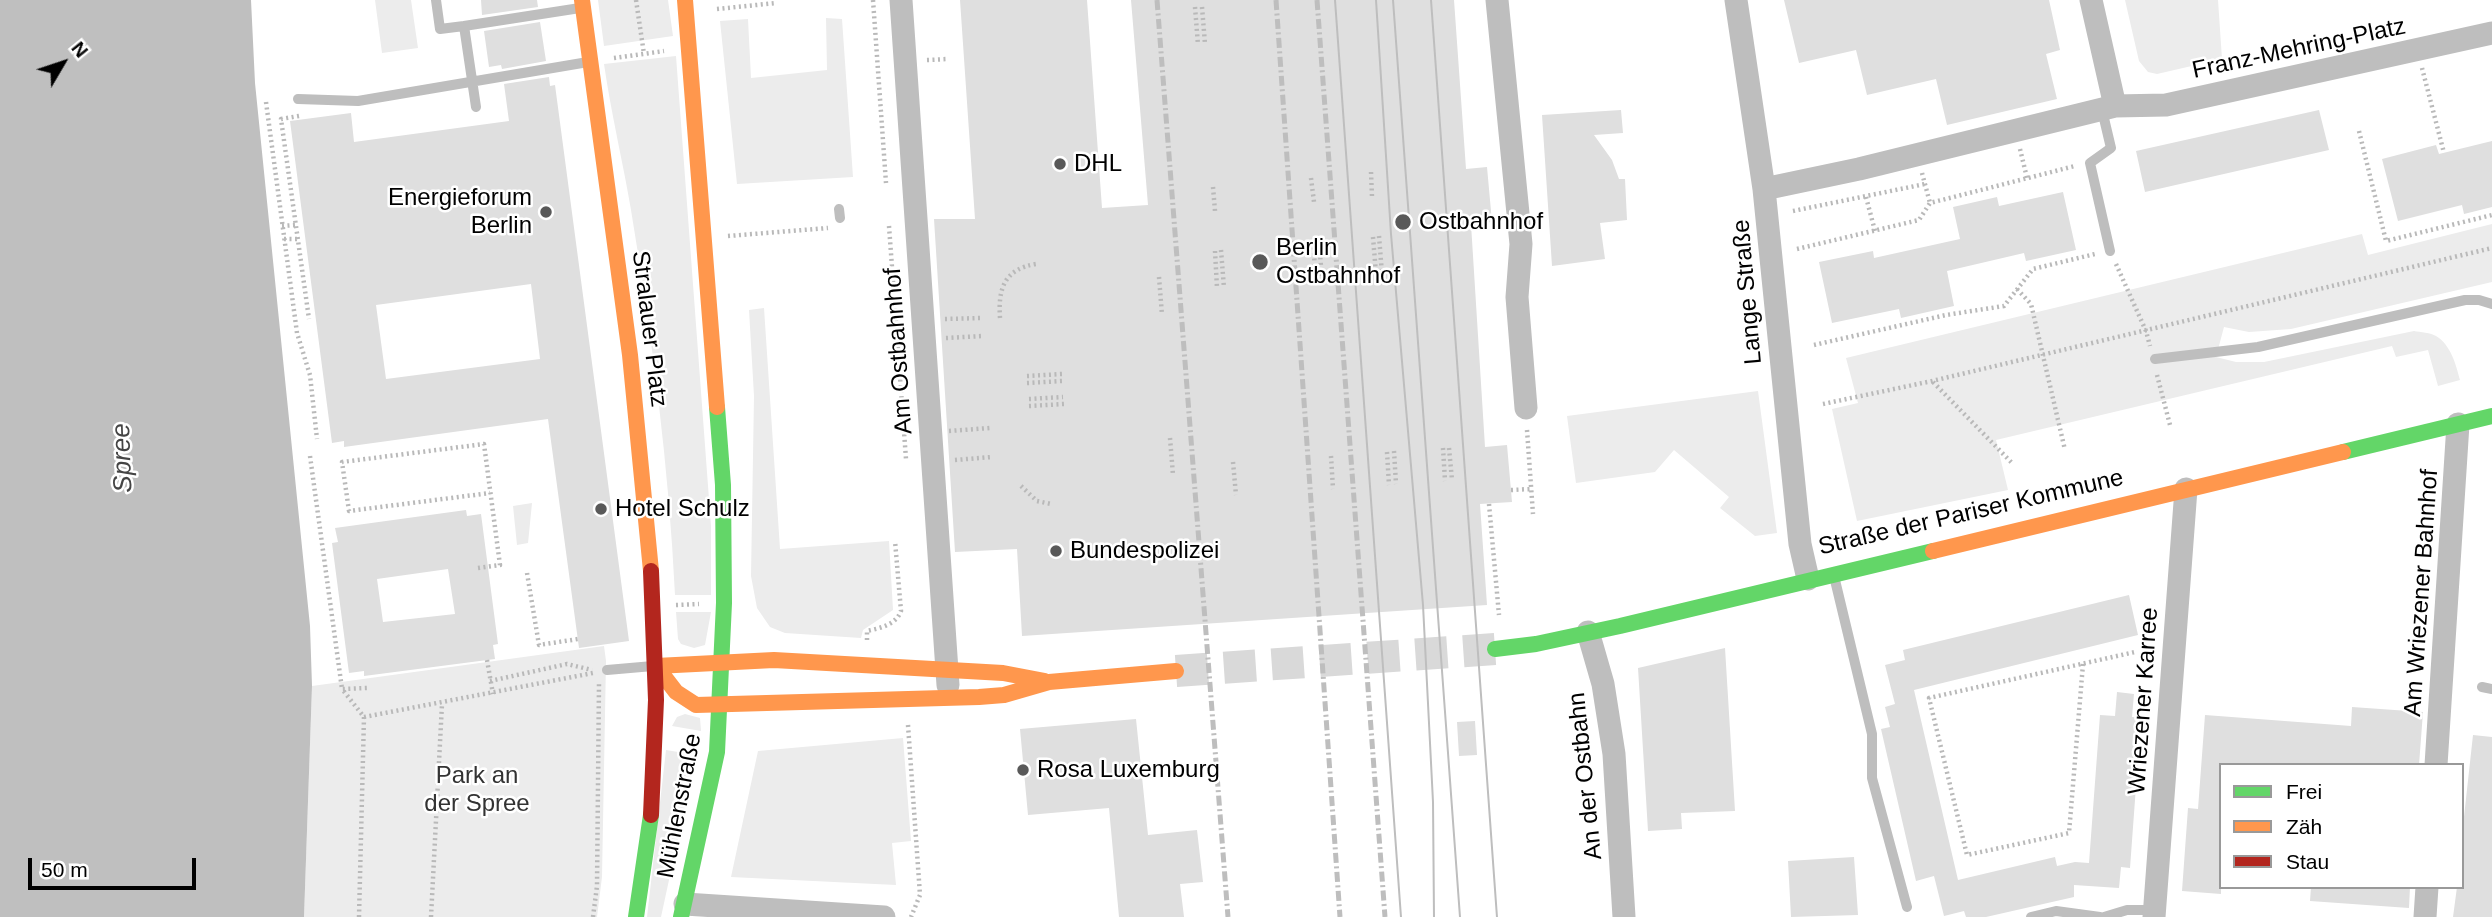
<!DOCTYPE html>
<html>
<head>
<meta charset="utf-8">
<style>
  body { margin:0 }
  #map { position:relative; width:2492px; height:917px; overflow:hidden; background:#fff; font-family:Helvetica,sans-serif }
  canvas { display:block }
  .legend { position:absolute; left:2219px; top:763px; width:245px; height:126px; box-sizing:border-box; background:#fff; border:2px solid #999; margin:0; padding:9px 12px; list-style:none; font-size:21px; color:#000 }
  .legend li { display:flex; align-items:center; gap:14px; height:35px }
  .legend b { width:35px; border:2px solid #999 }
  .north { position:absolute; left:28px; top:28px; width:70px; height:70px; -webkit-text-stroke:5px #fff; paint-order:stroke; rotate:51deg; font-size:19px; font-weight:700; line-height:28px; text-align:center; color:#000 }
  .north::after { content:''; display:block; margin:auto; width:24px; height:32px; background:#000; clip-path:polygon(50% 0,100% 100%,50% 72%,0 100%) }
  .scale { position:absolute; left:28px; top:858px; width:168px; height:32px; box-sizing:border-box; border:4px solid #000; border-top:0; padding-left:9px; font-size:21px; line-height:24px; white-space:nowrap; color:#000; -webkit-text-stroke:5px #fff; paint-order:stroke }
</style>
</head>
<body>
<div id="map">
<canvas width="2492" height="917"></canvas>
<ul class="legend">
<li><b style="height:9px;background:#63d668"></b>Frei</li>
<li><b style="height:9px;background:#ff974d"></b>Zäh</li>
<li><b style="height:9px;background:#b3261e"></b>Stau</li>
</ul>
<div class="north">N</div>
<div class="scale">50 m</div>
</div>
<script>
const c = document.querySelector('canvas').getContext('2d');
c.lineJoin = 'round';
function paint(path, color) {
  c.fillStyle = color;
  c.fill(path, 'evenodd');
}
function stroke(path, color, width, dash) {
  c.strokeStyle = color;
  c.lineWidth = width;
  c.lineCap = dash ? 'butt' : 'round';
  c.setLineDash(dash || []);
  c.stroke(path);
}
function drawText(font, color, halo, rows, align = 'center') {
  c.font = font + ' Helvetica,sans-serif';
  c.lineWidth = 5;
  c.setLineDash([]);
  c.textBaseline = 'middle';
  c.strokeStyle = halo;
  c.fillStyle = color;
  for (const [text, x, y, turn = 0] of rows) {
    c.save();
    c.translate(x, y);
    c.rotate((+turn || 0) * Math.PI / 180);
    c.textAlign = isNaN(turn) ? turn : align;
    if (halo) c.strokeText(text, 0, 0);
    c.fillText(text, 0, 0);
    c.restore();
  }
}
paint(new Path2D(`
  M 375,0 L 411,0 L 418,48 L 382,53 Z
  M 598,0 L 668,0 L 673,36 L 604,46 Z
  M 2125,0 L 2218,0 L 2222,59 L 2157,74 L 2148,72 L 2139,61 Z
  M 826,18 L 842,19 L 853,177 L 737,184 L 720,21 L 748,19 L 751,78 L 827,70 Z
  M 676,56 L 711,526 L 711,595 L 675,595 C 669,467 652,337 631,210 C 623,162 611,113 604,64 Z
  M 2492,224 L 2492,282 L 2291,329 L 2249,332 L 2224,327 L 2216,357 L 2236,362 L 2264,362 L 2414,331 C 2420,332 2431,333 2436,336 C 2451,345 2456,365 2460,380 L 2438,386 L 2428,350 L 2396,357 L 2392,346 L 1996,440 L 2008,490 L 1857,521 L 1832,409 L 1858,403 L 1846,358 L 2362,234 L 2368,255 Z
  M 764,308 L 780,549 L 889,541 L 893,610 L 863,630 L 861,638 L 785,633 L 770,627 L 757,608 L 751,576 L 754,396 L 749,310 Z
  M 1758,391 L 1777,533 L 1755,536 L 1720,508 L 1729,497 L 1674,450 L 1655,472 L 1576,483 L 1567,416 Z
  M 532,503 L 528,543 L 517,545 L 513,506 Z
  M 676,612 L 711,612 L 705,645 L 694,648 L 681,644 L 678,639 Z
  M 604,646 L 606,661 L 602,877 L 597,917 L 304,917 L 312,686 Z
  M 685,714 L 700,718 L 701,731 L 672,726 L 677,717 Z
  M 903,738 L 911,841 L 892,843 L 896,885 L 731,877 L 758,751 Z
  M 666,750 L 696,755 L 661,917 L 647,917 Z`), '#ececec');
paint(new Path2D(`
  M 0,0 L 251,0 L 255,83 L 310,626 L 312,686 L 304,917 L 0,917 Z`), '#bfbfbf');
paint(new Path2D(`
  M 481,0 L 537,0 L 538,7 L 482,15 Z
  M 960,0 L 1087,0 L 1102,208 L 1148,205 L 1131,0 L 1454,0 L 1466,169 L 1487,167 L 1492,222 L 1471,224 L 1485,447 L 1507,445 L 1512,502 L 1480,504 L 1487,605 L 1022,636 L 1017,549 L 955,552 L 934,219 L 975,219 Z
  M 1784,0 L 2049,0 L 2060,50 L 2046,54 L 2057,99 L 1947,125 L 1936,79 L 1867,95 L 1856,50 L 1799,63 Z
  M 540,22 L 546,61 L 502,69 L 501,65 L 489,67 L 484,31 Z
  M 549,77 L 550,86 L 555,85 L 629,641 L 579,648 L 548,419 L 344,447 L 344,441 L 332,443 L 290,121 L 351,113 L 354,142 L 509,121 L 504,84 ZM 531,284 L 540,359 L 386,379 L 376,305 Z
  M 1621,110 L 1623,133 L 1594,135 L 1612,160 L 1619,179 L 1625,179 L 1627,220 L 1600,223 L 1605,259 L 1552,266 L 1542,115 Z
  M 2319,110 L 2329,150 L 2145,192 L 2136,151 Z
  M 2492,141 L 2492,207 L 2464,214 L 2462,205 L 2398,221 L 2382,159 L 2436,145 L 2439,154 Z
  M 2063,192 L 2076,250 L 2026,261 L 2024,253 L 1947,271 L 1954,306 L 1901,318 L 1899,309 L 1832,323 L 1819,262 L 1873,251 L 1874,258 L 1960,239 L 1953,207 L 1997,197 L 1999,206 Z
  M 466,510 L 467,516 L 481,514 L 498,644 L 493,645 L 495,659 L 364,676 L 364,671 L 349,673 L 332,543 L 338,542 L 335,528 ZM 448,569 L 455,614 L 383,622 L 377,579 Z
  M 2129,595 L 2138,635 L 1914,690 L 1958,880 L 2055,857 L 2057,866 L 2075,862 L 2089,863 L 2100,715 L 2115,716 L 2117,692 L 2134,694 L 2132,717 L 2141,718 L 2130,868 L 2121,867 L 2119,888 L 2074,885 L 2074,897 L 1986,917 L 1966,917 L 1964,911 L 1944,916 L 1934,876 L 1916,881 L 1881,729 L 1890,727 L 1885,707 L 1895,704 L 1885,665 L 1905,660 L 1903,650 Z
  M 1725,648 L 1735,811 L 1681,813 L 1682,829 L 1648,831 L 1638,668 Z
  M 2352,707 L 2423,712 L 2419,765 L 2221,765 L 2221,894 L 2182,891 L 2188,808 L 2198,809 L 2205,715 L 2351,726 Z
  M 1136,719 L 1148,835 L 1197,830 L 1203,882 L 1180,884 L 1184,917 L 1119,917 L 1109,808 L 1028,815 L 1020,729 Z
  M 1475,721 L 1477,755 L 1459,756 L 1457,722 Z
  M 2473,735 L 2492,737 L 2492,917 L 2453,917 L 2457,887 L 2462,887 L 2462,835 Z
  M 1854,857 L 1858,915 L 1791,917 L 1788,861 Z
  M 2311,887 L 2410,887 L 2409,908 L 2310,901 Z`), '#dfdfdf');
stroke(new Path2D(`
  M 1176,671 L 1495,649`), '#d9d9d9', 32, [32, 16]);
stroke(new Path2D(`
  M 636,0 L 644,54
  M 873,0 L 886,183
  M 1195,7 L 1198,45
  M 1202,7 L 1205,44
  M 717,9 L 776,3
  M 614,58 L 664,51
  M 927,60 L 948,59
  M 2422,68 L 2444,153
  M 266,102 L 297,333 L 310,375 L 317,439
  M 299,116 L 281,119 L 309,319
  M 2359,131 L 2386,241 L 2492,215
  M 2020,149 L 2027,178
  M 1371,172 L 1372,197
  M 1922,173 L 1930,203
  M 1311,178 L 1314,202
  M 1213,187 L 1215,211
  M 1866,197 L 1875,231
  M 1793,211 L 1925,184
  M 282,226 L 296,225
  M 889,226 L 906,459
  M 728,236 L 828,228
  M 1379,236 L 1382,274
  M 1373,237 L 1376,274
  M 284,239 L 298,239
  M 1319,241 L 1322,279
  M 1313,242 L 1316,280
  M 1797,249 L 1919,220 L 1930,203 L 2075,166
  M 1221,250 L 1224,288
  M 1215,251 L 1217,288
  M 2116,264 L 2146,331 L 2150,346
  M 1159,277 L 1162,315
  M 2017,289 L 2031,304 L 2065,450
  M 1000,318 C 998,289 1004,269 1036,264
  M 945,319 L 982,318
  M 946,338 L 983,336
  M 1814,345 L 1946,315 L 2004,306 L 2033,269 L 2095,254
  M 2157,375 L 2170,425
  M 1027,376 L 1062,374
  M 1933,382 L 2012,463
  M 1027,383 L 1062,381
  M 1029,399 L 1063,397
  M 1823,404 L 1932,381 L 2492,248
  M 1029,406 L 1064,404
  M 1527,430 L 1533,514
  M 949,431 L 990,428
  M 1170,438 L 1173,475
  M 1443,448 L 1445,481
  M 1449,448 L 1452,480
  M 1394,451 L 1396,484
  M 1387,452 L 1389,485
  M 310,456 L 342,689
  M 1331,456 L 1333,489
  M 955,460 L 992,457
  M 1233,462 L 1236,495
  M 1021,486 L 1037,501 L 1051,504
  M 1511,490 L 1531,489
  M 1489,504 L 1499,615
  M 478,568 L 500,565 L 484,444 L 342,462 L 349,511 L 490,493
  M 527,573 L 539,645 L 578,639
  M 676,605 L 699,604
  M 867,640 L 867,631 C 880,628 896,625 901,611 L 895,541
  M 487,660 L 493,694
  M 2083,664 L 2069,833 L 1967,855 L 1929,698 L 2135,652
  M 490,681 L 567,664 L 592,670
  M 364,717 L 593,673
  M 908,725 L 920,895 L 911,917
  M 359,917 L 364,717 L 342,689 L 368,688
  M 431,917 L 442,704
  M 593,917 L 597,886 L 599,684`), '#b9b9b9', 4.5, [2, 3.5]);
stroke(new Path2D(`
  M 436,0 L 440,29 L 464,26
  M 298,99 L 358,101 L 588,62
  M 476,107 L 464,26 L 580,8
  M 2102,110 L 2111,148 L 2090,163 L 2110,251
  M 839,209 L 840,218
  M 2155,359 L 2258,347 L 2465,300 L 2479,300 L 2492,304
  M 1834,576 L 1872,734 L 1872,778 L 1907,907
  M 607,670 L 653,666
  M 2482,687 L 2492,689
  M 2031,917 L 2056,911 L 2100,917
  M 2104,917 L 2127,910 L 2154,910`), '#bebebe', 10);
stroke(new Path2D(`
  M 901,0 L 948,685
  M 1497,0 L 1521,244 L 1517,297 L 1526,408
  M 1736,0 L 1764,189 L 1800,544 L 1808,579
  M 2091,0 L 2115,106
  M 1764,189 L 1859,169 L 2115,106 L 2166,105 L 2492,33
  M 1588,632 L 1603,684 L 1614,754 L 1624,917
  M 2436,765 L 2458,424
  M 685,904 L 884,917
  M 2154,917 L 2186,489
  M 2425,917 L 2427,887`), '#bebebe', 23);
stroke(new Path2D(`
  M 2343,452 L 2492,416
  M 1495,649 L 1536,644 L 1620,626 L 1933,551
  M 636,917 L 651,815
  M 681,917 L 717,752 L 724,603 L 723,485 L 717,407`), '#63d668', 16);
stroke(new Path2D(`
  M 582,0 L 630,355 L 651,571
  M 685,0 L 717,407
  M 1933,551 L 2343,452
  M 656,666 L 676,692 L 696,705 L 979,697 L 1004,695 L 1049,682 L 1176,671
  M 656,666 L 774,660 L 1003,673 L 1045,681`), '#ff974d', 16);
stroke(new Path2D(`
  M 651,815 L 656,700 L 651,571`), '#b3261e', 16);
stroke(new Path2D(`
  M 1335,0 L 1401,917
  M 1376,0 L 1391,234 L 1423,605 L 1433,802 L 1434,917
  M 1393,0 L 1460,917
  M 1431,0 L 1497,917`), '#bebebe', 2);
stroke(new Path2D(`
  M 1157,0 L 1228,917
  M 1276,0 L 1340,917
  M 1317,0 L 1385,917`), '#bebebe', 5, [10, 3.5, 2, 3.5]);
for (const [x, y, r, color] of [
  [1060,164,7,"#595959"],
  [546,212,7,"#595959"],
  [1403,222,9,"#595959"],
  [1260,262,9,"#595959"],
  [601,509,7,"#595959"],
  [1056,551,7,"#595959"],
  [1023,770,7,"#595959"]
]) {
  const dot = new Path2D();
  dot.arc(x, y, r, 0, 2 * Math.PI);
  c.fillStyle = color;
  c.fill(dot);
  stroke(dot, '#fff', 2.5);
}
drawText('24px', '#000', '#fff', [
  ["Franz-Mehring-Platz",2299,49,-12],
  ["Lange Straße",1748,292,-95],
  ["Stralauer Platz",649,329,83],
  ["Am Ostbahnhof",899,351,-94],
  ["Straße der Pariser Kommune",1971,513,-13],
  ["Am Wriezener Bahnhof",2422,593,-86],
  ["Wriezener Karree",2144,701,-86],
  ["An der Ostbahn",1586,776,-96],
  ["Mühlenstraße",680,806,-79]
]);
drawText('24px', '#000', '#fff', [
  ["DHL",1074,164],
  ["Energieforum",532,198,"right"],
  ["Berlin",532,226,"right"],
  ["Ostbahnhof",1419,222],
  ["Berlin",1276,248],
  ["Ostbahnhof",1276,276],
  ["Hotel Schulz",615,509],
  ["Bundespolizei",1070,551],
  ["Rosa Luxemburg",1037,770]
], 'left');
drawText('24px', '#333', '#fff', [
  ["Park an",477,776],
  ["der Spree",477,804]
]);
drawText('italic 26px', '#444', '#fff', [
  ["Spree",123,458,-92]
]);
</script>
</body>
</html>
